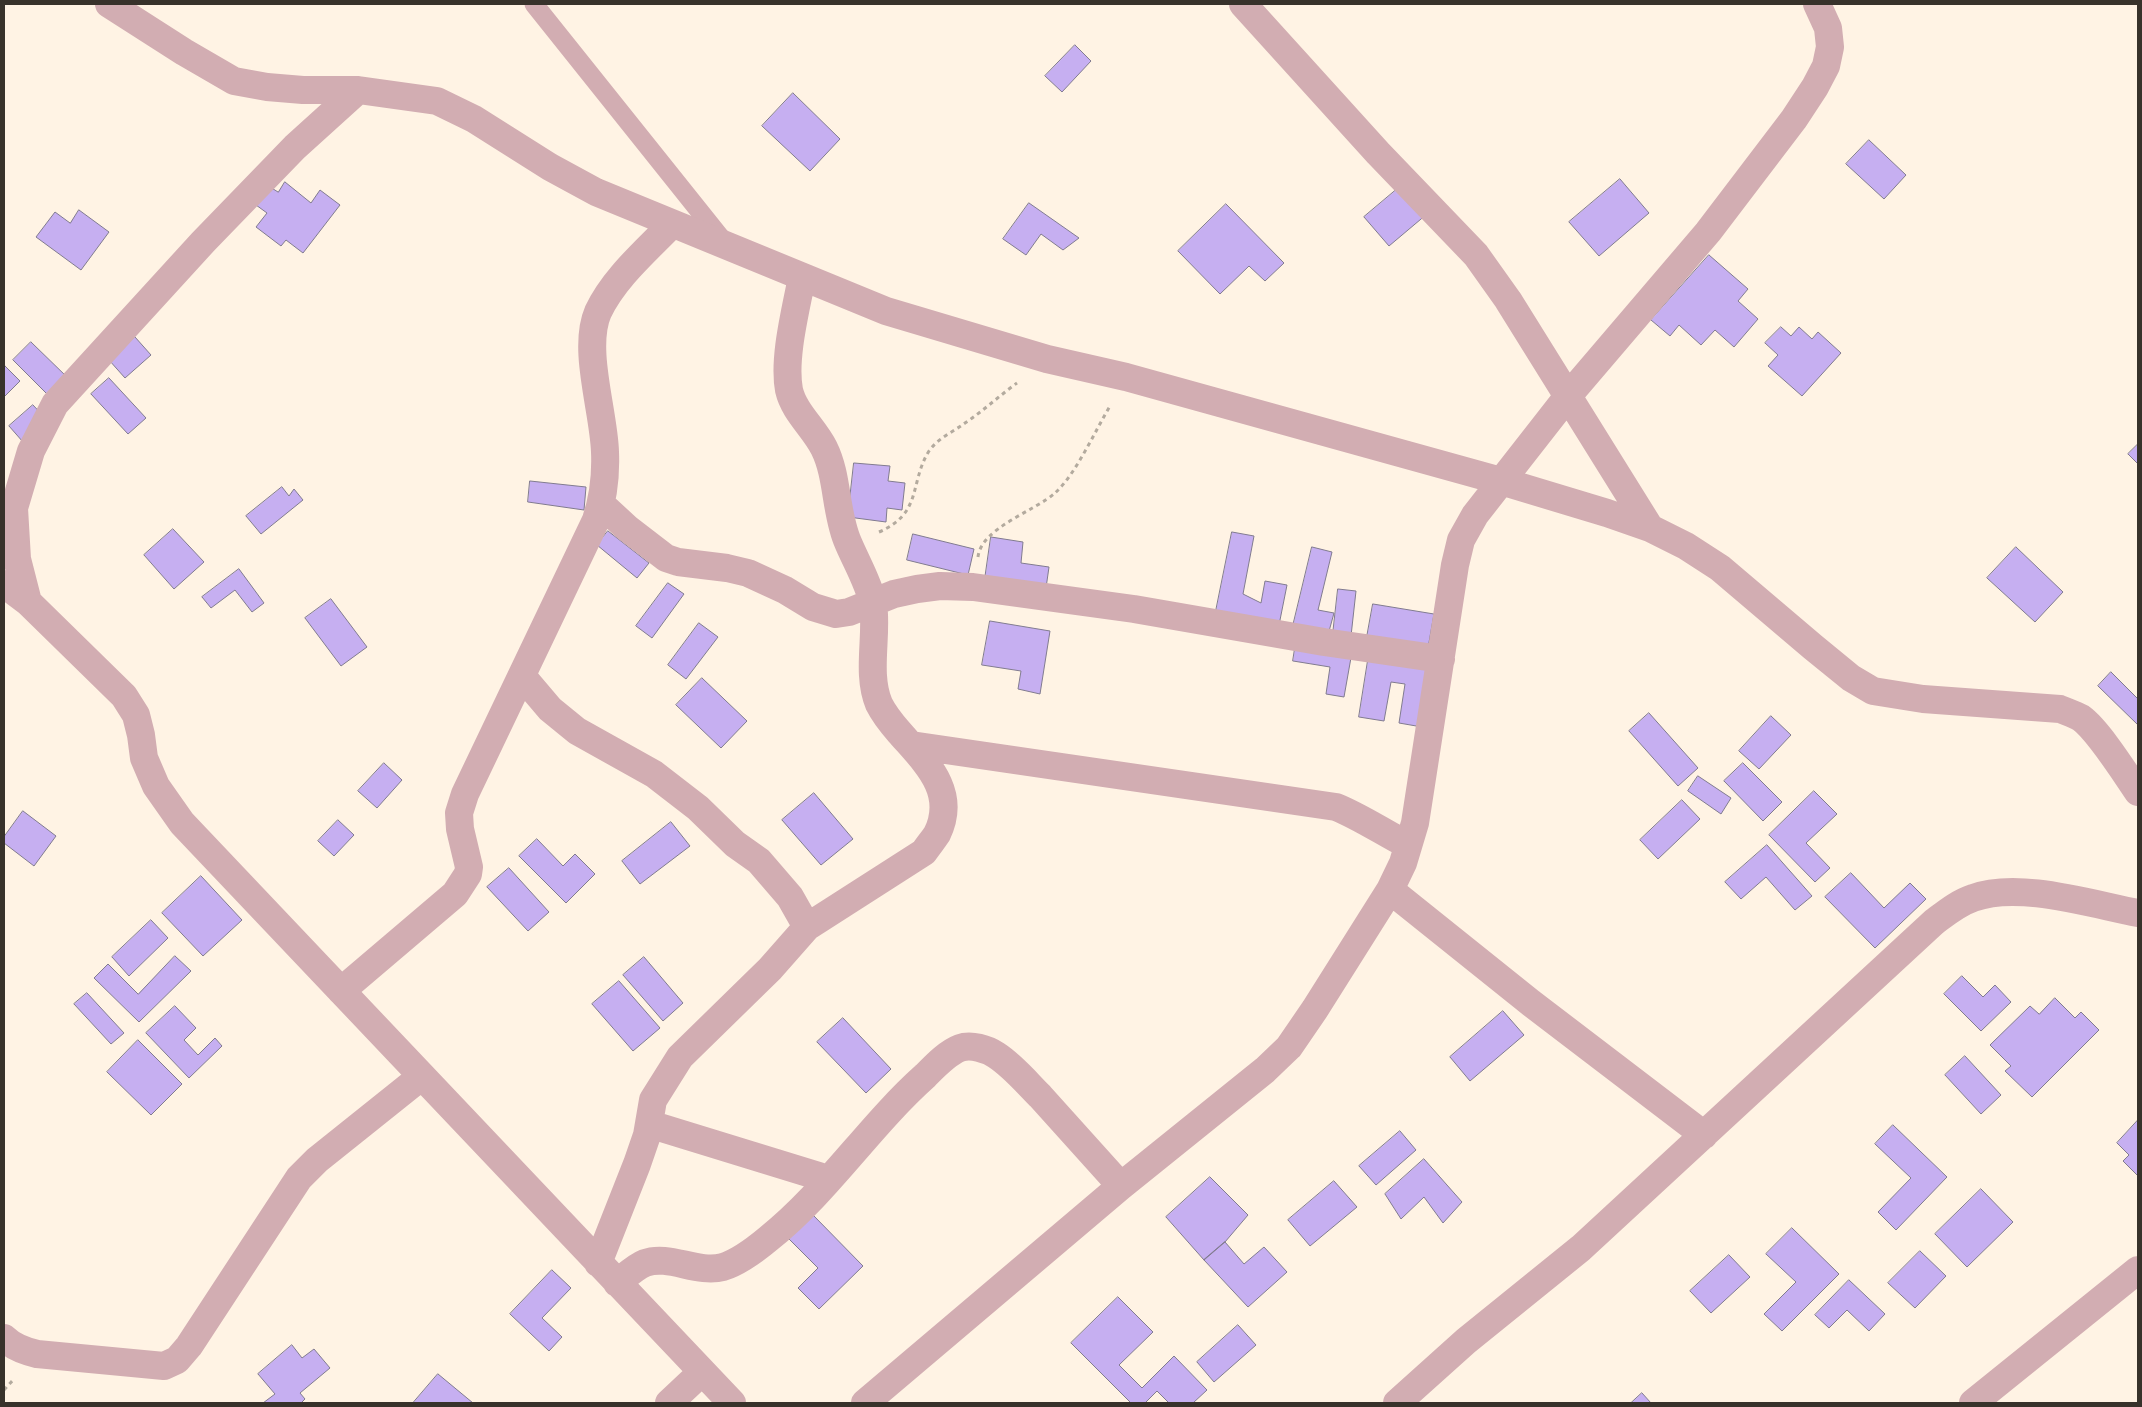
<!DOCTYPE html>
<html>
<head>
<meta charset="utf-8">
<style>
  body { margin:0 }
  #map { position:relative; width:2142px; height:1407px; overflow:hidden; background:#fff3e4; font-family:Rubik,sans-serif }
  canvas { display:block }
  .frame { position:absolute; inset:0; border:5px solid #38322b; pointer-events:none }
</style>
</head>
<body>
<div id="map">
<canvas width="2142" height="1407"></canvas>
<div class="frame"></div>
</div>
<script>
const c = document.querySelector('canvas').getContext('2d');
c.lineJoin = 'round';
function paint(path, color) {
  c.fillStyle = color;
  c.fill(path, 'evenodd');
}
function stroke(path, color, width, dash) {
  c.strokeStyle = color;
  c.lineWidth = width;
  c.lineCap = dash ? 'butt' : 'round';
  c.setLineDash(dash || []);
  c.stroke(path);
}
const building = new Path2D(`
  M 1075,45 L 1091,61 L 1062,92 L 1045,76 Z
  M 793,93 L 840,139 L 810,171 L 762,126 Z
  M 1869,140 L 1906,175 L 1884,199 L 1846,164 Z
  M 1620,179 L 1649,213 L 1599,256 L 1569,222 Z
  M 285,182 L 311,203 L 320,190 L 340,205 L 303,253 L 286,240 L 281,246 L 256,227 L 267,213 L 256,205 L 270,187 L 278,192 Z
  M 1402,185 L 1427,214 L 1389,246 L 1364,217 Z
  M 1029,203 L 1079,238 L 1063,250 L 1041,234 L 1026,255 L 1003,239 Z
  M 1226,204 L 1284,263 L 1265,281 L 1249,266 L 1220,294 L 1178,251 Z
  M 79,210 L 109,232 L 81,270 L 36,237 L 55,212 L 70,223 Z
  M 1709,255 L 1748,289 L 1738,301 L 1758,319 L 1734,347 L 1715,330 L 1701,345 L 1679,325 L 1670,336 L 1651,320 Z
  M 1781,327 L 1791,336 L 1799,327 L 1812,339 L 1818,332 L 1841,353 L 1802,396 L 1768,366 L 1778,355 L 1765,343 Z
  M 135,337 L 151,355 L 125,378 L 109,360 Z
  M 31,342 L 68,378 L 50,397 L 13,360 Z
  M 5,366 L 20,381 L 4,397 L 4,367 Z
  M 109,378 L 146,418 L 128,434 L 91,394 Z
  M 33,405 L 47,420 L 23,442 L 9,426 Z
  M 2138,444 L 2138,464 L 2128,454 Z
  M 854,463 L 890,466 L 888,481 L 905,483 L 902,510 L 887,508 L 886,522 L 848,517 Z
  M 530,481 L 586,487 L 584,510 L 528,502 Z
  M 282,487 L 289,496 L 294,489 L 303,500 L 261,534 L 246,516 Z
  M 173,529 L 204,562 L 174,589 L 144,555 Z
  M 608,531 L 649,563 L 637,578 L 597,545 Z
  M 1232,532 L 1254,536 L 1243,594 L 1261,603 L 1265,581 L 1287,585 L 1279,625 L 1216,611 Z
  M 913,534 L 974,549 L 968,575 L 907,560 Z
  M 991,537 L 1023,542 L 1021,563 L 1049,567 L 1046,588 L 985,579 Z
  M 1312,547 L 1332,552 L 1318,610 L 1334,613 L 1328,635 L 1293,626 Z
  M 2016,547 L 2063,592 L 2035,622 L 1987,578 Z
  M 239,569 L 264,603 L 252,612 L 235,590 L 211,608 L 202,597 Z
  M 668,583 L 684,594 L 652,638 L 636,626 Z
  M 1338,589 L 1356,591 L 1351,636 L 1333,634 Z
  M 331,599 L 367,647 L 341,666 L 305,618 Z
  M 1373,604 L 1434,614 L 1428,648 L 1367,637 Z
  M 990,621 L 1050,631 L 1040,694 L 1018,689 L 1021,671 L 982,665 Z
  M 699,623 L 718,637 L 686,679 L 668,665 Z
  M 1296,642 L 1352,652 L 1344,697 L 1326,694 L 1330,667 L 1293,661 Z
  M 1369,654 L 1432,664 L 1422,727 L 1399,723 L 1405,684 L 1391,682 L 1384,721 L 1359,717 Z
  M 2111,672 L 2138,699 L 2138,725 L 2098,686 Z
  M 702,678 L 747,721 L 721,748 L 676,705 Z
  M 1649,713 L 1698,768 L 1678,786 L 1629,731 Z
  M 1771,716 L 1791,735 L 1759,769 L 1739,751 Z
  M 384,763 L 402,780 L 377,808 L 358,791 Z
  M 1743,763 L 1782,802 L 1763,821 L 1724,781 Z
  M 1698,776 L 1731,798 L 1721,814 L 1688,791 Z
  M 1814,791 L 1837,814 L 1806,843 L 1830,868 L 1815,882 L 1769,835 Z
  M 814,793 L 853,839 L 821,865 L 782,820 Z
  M 1682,800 L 1700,819 L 1658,859 L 1640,840 Z
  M 23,811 L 56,836 L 34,866 L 4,843 L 4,837 Z
  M 338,820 L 354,835 L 334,856 L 318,841 Z
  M 671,822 L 690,846 L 640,884 L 622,861 Z
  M 537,839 L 563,866 L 575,854 L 595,874 L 566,903 L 519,856 Z
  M 1767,845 L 1812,896 L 1795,910 L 1766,877 L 1741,899 L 1725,882 Z
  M 509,868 L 549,912 L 528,931 L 487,887 Z
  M 1851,873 L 1884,908 L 1910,883 L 1926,899 L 1875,948 L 1825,897 Z
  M 201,876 L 242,920 L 203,956 L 162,913 Z
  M 151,920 L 168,938 L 129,976 L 112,957 Z
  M 175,956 L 191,971 L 139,1022 L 94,978 L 108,964 L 138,994 Z
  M 644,957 L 683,1003 L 663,1021 L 623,975 Z
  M 1962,976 L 1983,997 L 1995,985 L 2011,1002 L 1981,1031 L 1944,994 Z
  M 619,981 L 660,1028 L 633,1051 L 592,1004 Z
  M 87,993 L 124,1033 L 111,1044 L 74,1004 Z
  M 2055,998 L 2075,1018 L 2081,1012 L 2099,1030 L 2032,1097 L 2005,1071 L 2011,1066 L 1990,1045 L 2030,1006 L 2039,1014 Z
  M 175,1006 L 196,1028 L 184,1040 L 198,1055 L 215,1038 L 222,1046 L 189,1078 L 146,1033 Z
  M 1503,1011 L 1524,1035 L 1470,1081 L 1450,1057 Z
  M 843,1018 L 891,1069 L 866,1093 L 817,1042 Z
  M 138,1040 L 182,1084 L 151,1115 L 107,1072 Z
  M 1965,1056 L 2001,1095 L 1981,1114 L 1945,1075 Z
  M 2138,1120 L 2138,1176 L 2123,1161 L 2129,1155 L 2117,1143 Z
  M 1893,1125 L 1947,1177 L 1896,1230 L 1878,1212 L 1911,1178 L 1875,1144 Z
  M 1400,1131 L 1416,1150 L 1376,1185 L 1359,1166 Z
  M 1424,1159 L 1462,1202 L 1443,1223 L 1424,1197 L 1401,1219 L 1385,1194 Z
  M 1210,1177 L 1248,1215 L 1225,1242 L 1204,1260 L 1166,1217 Z
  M 1334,1181 L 1357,1207 L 1310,1246 L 1288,1220 Z
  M 1981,1189 L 2013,1222 L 1967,1267 L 1935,1234 Z
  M 813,1215 L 863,1266 L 819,1309 L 798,1288 L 818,1268 L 789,1239 Z
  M 1792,1228 L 1839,1274 L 1782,1331 L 1764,1314 L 1796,1282 L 1766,1254 Z
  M 1225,1242 L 1244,1264 L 1264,1247 L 1287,1272 L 1248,1307 L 1204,1260 Z
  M 1920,1251 L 1946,1276 L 1915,1308 L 1888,1283 Z
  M 1729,1255 L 1750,1277 L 1711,1313 L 1690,1291 Z
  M 552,1270 L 571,1288 L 542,1318 L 562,1337 L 549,1351 L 510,1314 Z
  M 1849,1280 L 1885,1314 L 1869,1331 L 1847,1310 L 1829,1328 L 1815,1315 Z
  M 1118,1297 L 1153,1332 L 1119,1365 L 1142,1388 L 1174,1356 L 1207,1390 L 1193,1403 L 1169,1403 L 1157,1391 L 1145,1403 L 1131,1403 L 1071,1343 Z
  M 1238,1325 L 1256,1345 L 1214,1382 L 1197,1362 Z
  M 292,1345 L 302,1358 L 314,1349 L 330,1368 L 300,1393 L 305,1399 L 301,1403 L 263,1403 L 275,1394 L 258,1374 Z
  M 438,1374 L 473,1403 L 413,1403 Z
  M 1642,1393 L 1651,1403 L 1631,1403 Z`);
paint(building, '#c6aff1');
stroke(building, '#817b8f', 1);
stroke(new Path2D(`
  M 879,532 C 923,513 909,483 929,451 C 938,438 953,432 965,423 C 983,411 999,396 1017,383
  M 978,557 C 981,528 1035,511 1055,493 C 1076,474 1095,431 1110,406
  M 4,1390 L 14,1379`), '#b3aa9e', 3, [4, 4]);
stroke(new Path2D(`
  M 534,4 L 725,243`), '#d2adb2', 19);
stroke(new Path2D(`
  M 109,4 L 184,52 L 234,81 L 267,87 L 303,90 L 358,90 L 437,101 L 474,119 L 550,167 L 596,192 L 886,311 L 1047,359 L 1126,377 L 1501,481 L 1607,513 L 1650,528 L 1686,546 L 1720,568 L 1813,647 L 1851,678 L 1873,691 L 1923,699 L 2060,709 C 2067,712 2074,714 2081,718 C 2098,730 2125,773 2138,792
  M 1243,4 L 1378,153 L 1476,255 L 1508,300 L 1650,528
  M 601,504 L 627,528 L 666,558 L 678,562 L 727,568 L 748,573 L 785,590 L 813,607 L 836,614 L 849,612 L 894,594 L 917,589 L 940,586 L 973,587 L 1134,609 L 1324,642 L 1441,659
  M 4,584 L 28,602 L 124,696 L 136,715 L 141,735 L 144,758 L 156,786 L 182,823 L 732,1403
  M 28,602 L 17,559 L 14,508 L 31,451 L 55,404 L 203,242 L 295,147 L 358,90
  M 522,676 L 550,709 L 577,731 L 654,774 L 698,808 L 735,844 L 759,861 L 790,897 L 807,927
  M 911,745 L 1336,807 C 1361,817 1384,833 1408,845
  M 1390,890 L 1531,1003 L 1704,1135
  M 341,991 L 455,894 L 468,874 L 469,867 L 460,829 L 459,813 L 465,794 L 596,520 C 603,499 606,475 605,452 C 604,412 582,349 598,312 C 614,278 646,251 672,224
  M 649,1124 L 828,1179
  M 598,1263 L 637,1164 L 647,1135 L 653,1100 L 680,1057 L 770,969 L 807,927 L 924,852 C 928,846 933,840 937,834 C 958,791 925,762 899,732 C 892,724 884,714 879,704 C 866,673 878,635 873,603 C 868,581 855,560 847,540 C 835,510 838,476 824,448 C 814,428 794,412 789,390 C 783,358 796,309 802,277
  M 617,1283 C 626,1276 635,1267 645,1263 C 669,1254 697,1274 723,1267 C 739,1262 756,1249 768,1239 C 827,1192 869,1126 925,1076 C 935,1066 947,1053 960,1048 C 971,1044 987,1049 996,1055 C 1013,1066 1026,1082 1040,1096 C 1067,1126 1094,1156 1121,1186
  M 4,1338 C 13,1347 24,1351 37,1354 L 164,1366 L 177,1360 L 189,1346 L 299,1178 L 317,1160 L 422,1076
  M 669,1403 L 702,1372
  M 865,1403 L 1121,1186 L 1265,1070 L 1289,1047 L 1315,1009 L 1390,890 L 1403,863 L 1415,823 L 1455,565 L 1461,540 L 1475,515 L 1568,396 L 1708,232 L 1794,119 L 1815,87 L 1826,66 L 1830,47 L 1828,28 L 1817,4
  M 1397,1403 L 1466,1341 L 1581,1248 L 1934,922 C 1946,913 1958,903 1973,898 C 2018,881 2091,904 2138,913
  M 1973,1403 L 2138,1270`), '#d2adb2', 28);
</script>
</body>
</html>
